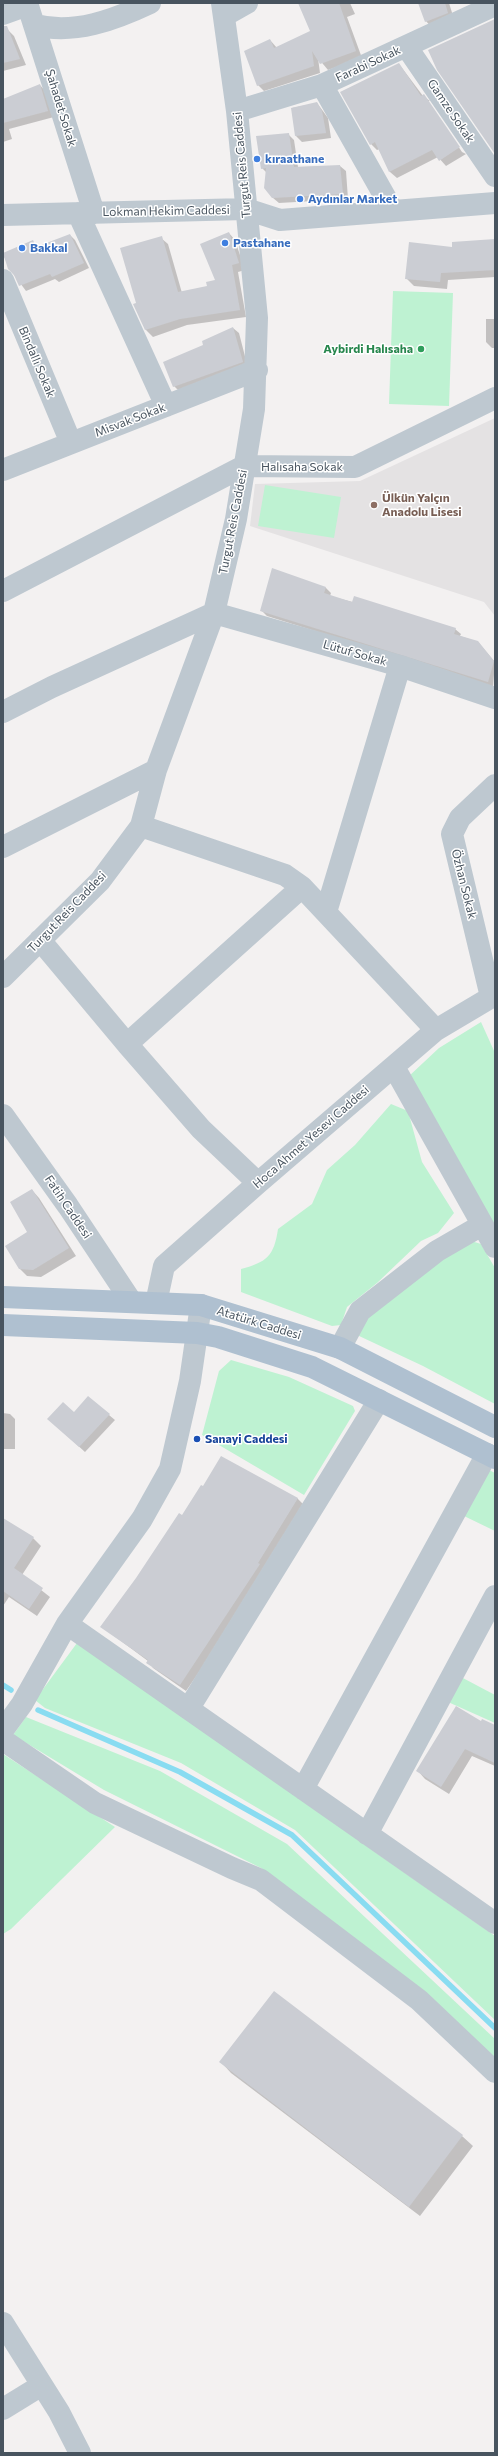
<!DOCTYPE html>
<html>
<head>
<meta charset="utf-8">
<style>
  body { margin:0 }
  #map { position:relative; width:498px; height:2456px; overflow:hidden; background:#f3f1f1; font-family:Commissioner,sans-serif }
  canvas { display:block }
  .frame { position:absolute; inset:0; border:4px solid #48545f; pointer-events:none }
</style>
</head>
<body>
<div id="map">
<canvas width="498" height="2456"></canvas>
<div class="frame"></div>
</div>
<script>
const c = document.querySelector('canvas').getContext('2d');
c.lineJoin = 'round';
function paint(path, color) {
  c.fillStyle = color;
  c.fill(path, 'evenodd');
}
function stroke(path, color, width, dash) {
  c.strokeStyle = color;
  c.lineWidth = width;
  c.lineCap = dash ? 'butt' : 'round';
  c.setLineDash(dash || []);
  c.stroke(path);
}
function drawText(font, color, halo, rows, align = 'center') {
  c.font = font + ' Commissioner,sans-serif';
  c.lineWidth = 3;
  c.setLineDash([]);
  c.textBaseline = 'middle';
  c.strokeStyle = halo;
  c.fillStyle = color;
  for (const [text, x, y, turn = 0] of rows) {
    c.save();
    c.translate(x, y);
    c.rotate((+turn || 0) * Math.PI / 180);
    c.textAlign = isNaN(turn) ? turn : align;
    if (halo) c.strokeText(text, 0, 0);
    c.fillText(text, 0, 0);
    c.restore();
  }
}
paint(new Path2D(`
  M 495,418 L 495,616 L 484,602 L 250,526 L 255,484 L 360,481 Z`), '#e4e2e3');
paint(new Path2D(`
  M 393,291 L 453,293 L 449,406 L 389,404 Z
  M 265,485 L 341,497 L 334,538 L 258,526 Z
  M 481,1022 L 495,1053 L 495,1232 L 408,1077 L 439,1048 Z
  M 391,1104 L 408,1111 L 422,1162 L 454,1213 L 438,1233 L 421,1241 L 377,1283 L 347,1307 L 341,1325 L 332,1326 L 241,1292 L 241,1269 C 267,1262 274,1256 278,1229 L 312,1204 L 327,1170 L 355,1145 Z
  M 468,1240 L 481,1244 L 495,1268 L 495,1404 L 423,1366 L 357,1335 L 364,1317 Z
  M 231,1360 L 289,1377 L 353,1406 L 355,1411 L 304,1495 L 202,1435 L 219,1371 Z
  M 489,1470 L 495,1473 L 495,1531 L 464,1516 Z
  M 77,1643 L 495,1936 L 495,2020 L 295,1830 L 181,1763 L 45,1708 L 35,1700 Z
  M 461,1677 L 495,1695 L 495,1723 L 448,1702 Z
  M 26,1717 L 160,1771 L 287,1844 L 495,2039 L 495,2061 L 430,1998 L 261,1868 L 104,1790 L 13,1735 Z
  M 3,1754 L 115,1827 L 11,1929 L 3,1934 Z`), '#bef2d2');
paint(new Path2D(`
  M 308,3 L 350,3 L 355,14 L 347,17 L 362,58 L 328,70 L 318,58 L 320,73 L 264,91 L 258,85 L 270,40 L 277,48 L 312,31 Z
  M 419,3 L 449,3 L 454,19 L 432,28 L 426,21 Z
  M 8,30 L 14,36 L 26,65 L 3,71 L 3,32 Z
  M 399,64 L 423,96 L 430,101 L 428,101 L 462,152 L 466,154 L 446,166 L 438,157 L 397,178 L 390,172 L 380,149 L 377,150 L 371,144 Z
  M 40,85 L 46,92 L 54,117 L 9,129 L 12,139 L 3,142 L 3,100 Z
  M 317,103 L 328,118 L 331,138 L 302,142 L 296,136 L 292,108 Z
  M 288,134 L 294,140 L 298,167 L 340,166 L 346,171 L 348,199 L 279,203 L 273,198 L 267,173 L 262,168 Z
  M 229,233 L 235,240 L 245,270 L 238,272 L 246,317 L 187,325 L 153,337 L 146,330 L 135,305 L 137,304 L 161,238 L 168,244 L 182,293 L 208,287 L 216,281 Z
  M 70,235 L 75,240 L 89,268 L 59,282 L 55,279 L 26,291 L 9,268 L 3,254 L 33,242 L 38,247 Z
  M 495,240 L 495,277 L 448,280 L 447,289 L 414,286 L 406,278 L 453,248 Z
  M 486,319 L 495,319 L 495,348 L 492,348 L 486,342 Z
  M 233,328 L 239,333 L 248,368 L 180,392 L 174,386 L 204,346 Z
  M 273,569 L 326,588 L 331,593 L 330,596 L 455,629 L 461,634 L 460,636 L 478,642 L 495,662 L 493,687 L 267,616 L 261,610 Z
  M 32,1190 L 39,1198 L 76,1256 L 41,1277 L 27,1276 L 19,1268 L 29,1232 Z
  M 3,1413 L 10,1414 L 15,1419 L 15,1449 L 3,1449 Z
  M 74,1413 L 109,1415 L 115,1420 L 85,1452 L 54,1424 Z
  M 297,1498 L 303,1504 L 225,1635 L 186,1691 L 153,1668 L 148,1661 L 102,1627 L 182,1516 Z
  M 3,1519 L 33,1538 L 41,1546 L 22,1575 L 50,1597 L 37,1616 L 9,1597 L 3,1606 Z
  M 481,1723 L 495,1727 L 495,1766 L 472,1756 L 449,1794 L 425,1779 L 418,1771 Z
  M 274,1993 L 462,2136 L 473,2146 L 420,2216 L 231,2073 L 221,2062 Z`), '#0003');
stroke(new Path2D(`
  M 3,1685 L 11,1690
  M 38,1710 L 180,1772 L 292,1835 L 495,2028`), '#89dcf1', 5.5);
paint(new Path2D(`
  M 298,3 L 339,3 L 356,51 L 320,64 L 312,51 L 314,66 L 257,86 L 244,51 L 270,39 L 274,48 L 310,31 Z
  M 418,3 L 445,3 L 448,13 L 425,22 Z
  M 495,19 L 495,154 L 437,70 L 428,50 Z
  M 3,26 L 7,26 L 20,59 L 3,63 Z
  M 399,63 L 421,96 L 424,94 L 460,147 L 439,161 L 432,150 L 389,172 L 375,142 L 370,145 L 340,92 Z
  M 40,84 L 48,111 L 3,123 L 3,99 Z
  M 317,102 L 322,111 L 326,133 L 295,136 L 291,108 Z
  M 289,133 L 294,167 L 340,165 L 343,194 L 272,198 L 264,188 L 266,168 L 261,169 L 256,136 Z
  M 229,232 L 239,263 L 232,265 L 240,310 L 180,319 L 145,330 L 133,304 L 136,303 L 120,248 L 162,236 L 178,292 L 207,286 L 206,282 L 215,280 L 200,244 Z
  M 70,234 L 84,263 L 52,277 L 50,274 L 19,286 L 14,275 L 8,269 L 3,253 L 33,240 L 36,247 Z
  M 495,239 L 495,270 L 441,273 L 440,282 L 405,279 L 409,242 L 452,247 L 452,242 Z
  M 233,327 L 243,362 L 173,387 L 163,362 L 203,345 L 202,341 Z
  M 272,568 L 326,587 L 324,593 L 352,602 L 354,596 L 456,628 L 454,634 L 478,641 L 494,661 L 488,682 L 260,611 Z
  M 32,1189 L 69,1248 L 33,1270 L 19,1269 L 5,1246 L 27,1232 L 10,1202 Z
  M 88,1396 L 110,1414 L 79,1447 L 47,1419 L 63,1402 L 74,1412 Z
  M 221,1456 L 298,1498 L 258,1563 L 260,1564 L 180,1685 L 146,1663 L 148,1660 L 100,1627 L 136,1578 L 179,1513 L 182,1515 L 201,1485 L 203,1486 Z
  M 3,1518 L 34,1537 L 14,1568 L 43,1588 L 29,1609 L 3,1591 Z
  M 456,1706 L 481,1721 L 482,1719 L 495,1725 L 495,1763 L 465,1749 L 441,1787 L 416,1771 Z
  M 274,1991 L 463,2135 L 409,2207 L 219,2062 Z`), '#cbcdd3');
stroke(new Path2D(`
  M 27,3 L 94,213
  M 3,14 L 28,5
  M 224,16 L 247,3
  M 35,25 C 74,35 114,20 150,3
  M 406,46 L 495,176
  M 322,85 L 393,211
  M 237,111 L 322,85 L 495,5
  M 78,213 L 166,406
  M 3,215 L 246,209 L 280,220 L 495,203
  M 3,280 L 71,443
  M 3,470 L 257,370
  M 3,591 L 244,466 L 355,467 L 495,398
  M 3,712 L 52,687 L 214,613 L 400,666 L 495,698
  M 141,826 L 285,875 L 302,887 L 436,1030
  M 3,847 L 156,770
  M 326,912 L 400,666
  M 40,940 L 127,1044
  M 3,977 L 100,881 L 141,826 L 156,770 L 214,613 L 236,519 L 254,409 L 257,318 L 237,111 L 222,3
  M 491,997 L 452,834 L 460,818 L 495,785
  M 394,1067 L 495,1247
  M 3,1115 L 68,1206 L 131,1301
  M 258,1183 L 201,1129 L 127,1044 L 302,887
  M 156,1303 L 164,1266 L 258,1183 L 436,1030 L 495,995
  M 340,1348 L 360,1311 L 437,1251 L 482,1225
  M 67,1624 L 495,1923
  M 189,1708 L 379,1400
  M 3,1730 L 22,1704 L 67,1624 L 142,1519 L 170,1469 L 190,1381 L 201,1305
  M 3,1740 L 95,1803 L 232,1868 L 261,1880 L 419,2000 L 495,2072
  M 303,1789 L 487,1454
  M 367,1834 L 495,1596
  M 3,2323 L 59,2412 L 80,2453
  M 3,2409 L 42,2385`), '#bec8d0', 22);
stroke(new Path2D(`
  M 3,1297 L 201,1305 L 340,1348 L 495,1427
  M 3,1325 L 197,1333 L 218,1337 L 312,1367 L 495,1458`), '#afc0d0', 22);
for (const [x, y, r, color] of [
  [257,159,4,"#3f7fe0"],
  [300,199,4,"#3f7fe0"],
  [225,243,4,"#3f7fe0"],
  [22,248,4,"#3f7fe0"],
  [421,349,4,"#2e9e5b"],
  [374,505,4,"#8d6e63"],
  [197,1439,4,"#1a4fb4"]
]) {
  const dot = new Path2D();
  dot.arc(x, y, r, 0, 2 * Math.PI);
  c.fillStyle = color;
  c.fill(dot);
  stroke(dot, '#fff', 1.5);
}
drawText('12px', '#48545f', '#fff', [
  ["Farabi Sokak",368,64,-25],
  ["Şahadet Sokak",61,108,73],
  ["Gamze Sokak",451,111,56],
  ["Turgut Reis Caddesi",242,165,-95],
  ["Lokman Hekim Caddesi",166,211,-1],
  ["Bindallı Sokak",37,362,67],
  ["Misvak Sokak",130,420,-21],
  ["Halısaha Sokak",302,467],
  ["Turgut Reis Caddesi",233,522,-79],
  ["Lütuf Sokak",355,653,16],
  ["Özhan Sokak",464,884,76],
  ["Turgut Reis Caddesi",67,912,-46],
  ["Hoca Ahmet Yesevi Caddesi",311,1137,-41],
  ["Fatih Caddesi",68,1207,56],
  ["Atatürk Caddesi",259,1323,17]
]);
drawText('bold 12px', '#366cbe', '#fff', [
  ["kıraathane",265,159],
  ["Aydınlar Market",308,199],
  ["Pastahane",233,243],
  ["Bakkal",30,248]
], 'left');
drawText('bold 12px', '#27864d', '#fff', [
  ["Aybirdi Halısaha",413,349]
], 'right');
drawText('bold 12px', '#785e54', '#fff', [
  ["Ülkün Yalçın",382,498],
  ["Anadolu Lisesi",382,512]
], 'left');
drawText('bold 12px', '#164399', '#fff', [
  ["Sanayi Caddesi",205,1439]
], 'left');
</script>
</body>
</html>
